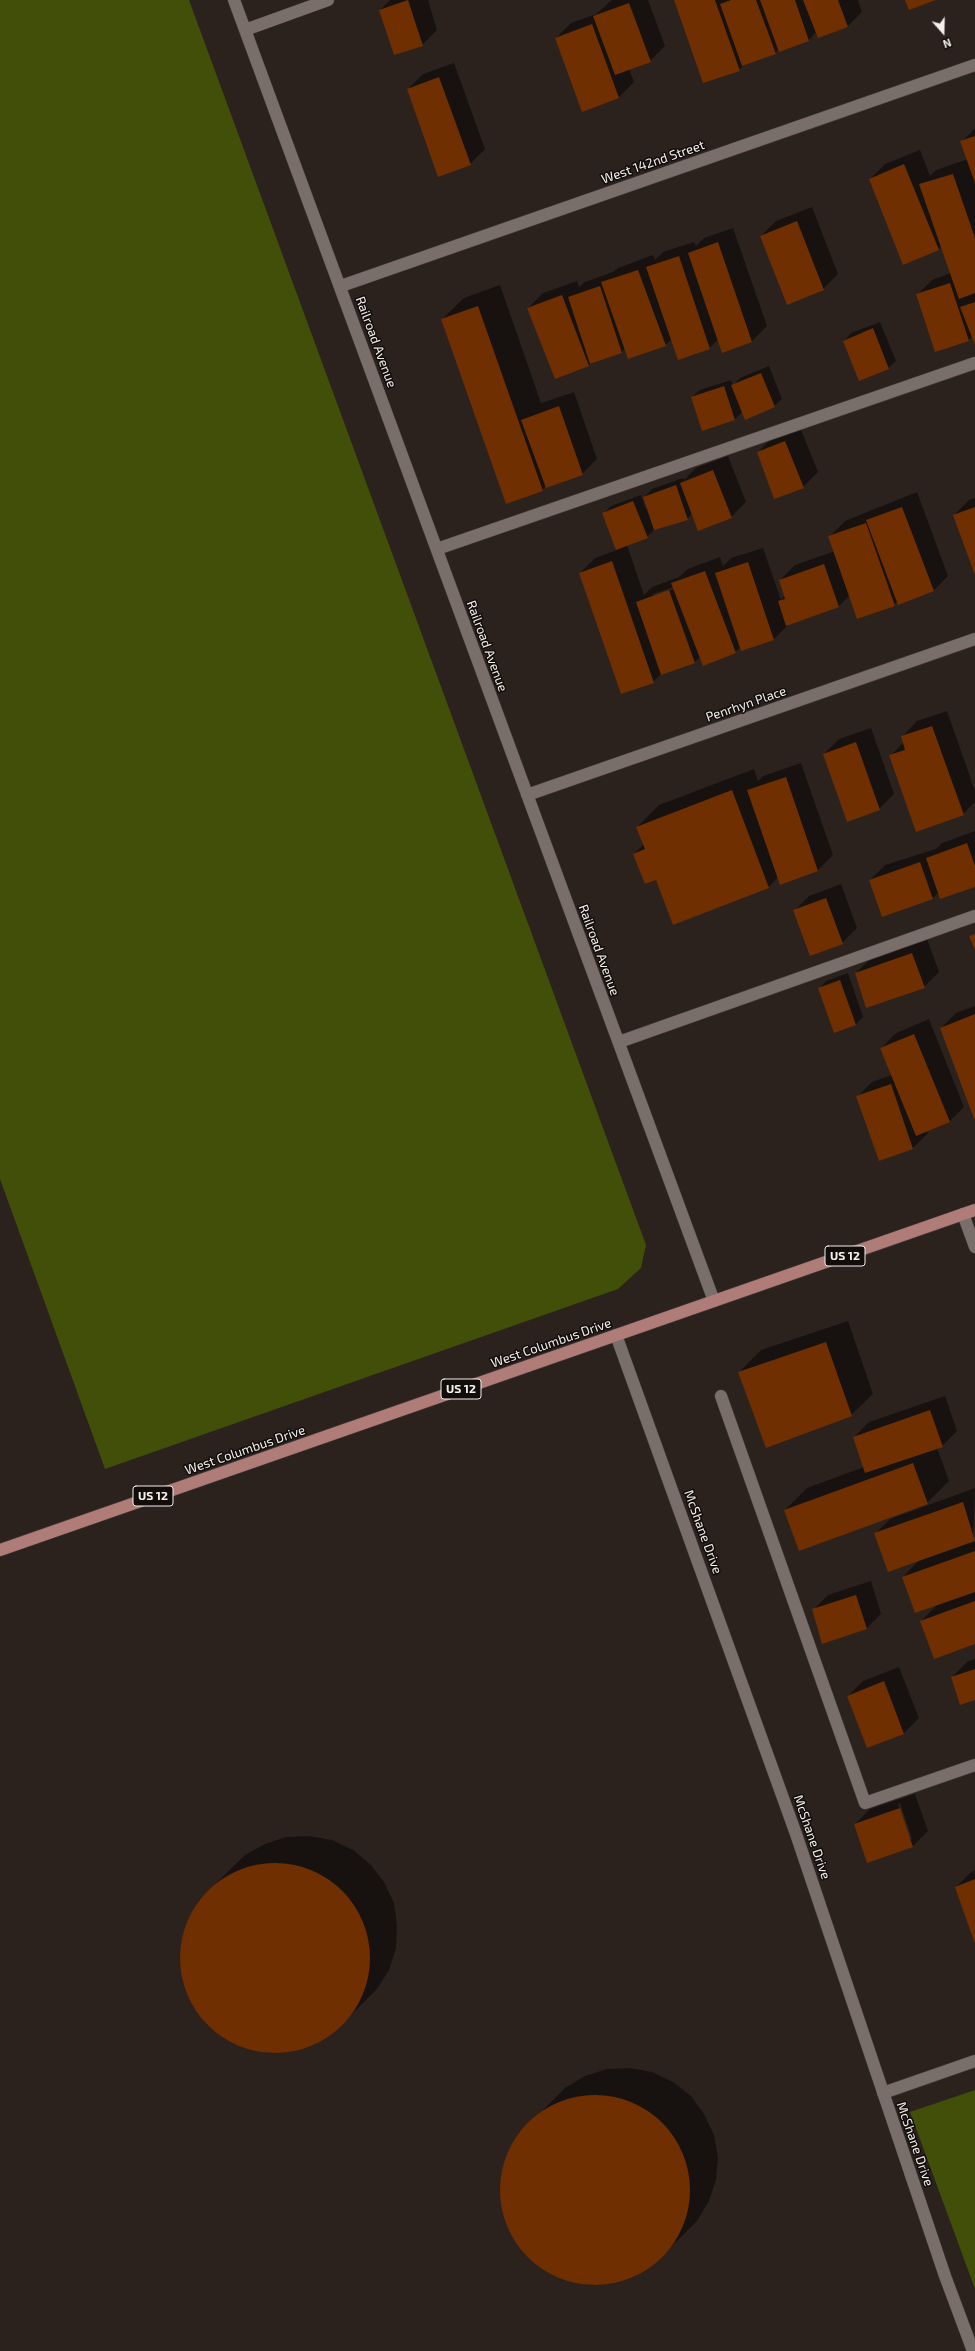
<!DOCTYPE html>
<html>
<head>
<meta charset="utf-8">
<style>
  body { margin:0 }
  #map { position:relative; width:975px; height:2351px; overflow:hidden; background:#2b221e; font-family:"Exo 2",sans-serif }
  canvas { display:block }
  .north { position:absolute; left:923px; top:12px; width:40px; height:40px; -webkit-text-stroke:3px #110d0b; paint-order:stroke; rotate:160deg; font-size:11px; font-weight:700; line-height:16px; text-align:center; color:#f5efec }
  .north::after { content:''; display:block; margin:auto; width:14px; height:18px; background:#f5efec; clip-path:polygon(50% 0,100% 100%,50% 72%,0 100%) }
</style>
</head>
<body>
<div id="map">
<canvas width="975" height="2351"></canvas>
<div class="north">N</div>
</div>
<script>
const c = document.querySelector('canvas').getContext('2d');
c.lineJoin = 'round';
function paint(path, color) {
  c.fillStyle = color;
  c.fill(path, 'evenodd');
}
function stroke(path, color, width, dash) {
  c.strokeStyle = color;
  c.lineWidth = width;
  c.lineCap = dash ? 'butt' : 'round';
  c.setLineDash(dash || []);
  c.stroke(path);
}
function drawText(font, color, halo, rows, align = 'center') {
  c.font = font + ' "Exo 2",sans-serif';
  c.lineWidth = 3;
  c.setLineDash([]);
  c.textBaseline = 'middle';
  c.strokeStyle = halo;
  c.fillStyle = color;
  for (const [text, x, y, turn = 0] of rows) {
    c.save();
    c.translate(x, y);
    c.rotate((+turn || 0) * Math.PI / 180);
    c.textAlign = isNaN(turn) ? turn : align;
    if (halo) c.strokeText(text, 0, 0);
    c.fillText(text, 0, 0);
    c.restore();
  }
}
paint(new Path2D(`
  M 0,0 L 189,0 L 646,1245 L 641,1268 L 618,1289 L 105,1469 L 0,1179 Z
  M 975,2090 L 975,2289 L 910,2112 Z`), '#414f08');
paint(new Path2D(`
  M 390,0 L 428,0 L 437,30 L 422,45 L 380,10 Z
  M 612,0 L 648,0 L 665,46 L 650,61 L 629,69 L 634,82 L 619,97 L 556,38 L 571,23 L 596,14 Z
  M 675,0 L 858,0 L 862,12 L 847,27 L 816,32 L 809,40 L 779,51 L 779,49 L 775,53 L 745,64 L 739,70 Z
  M 454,63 L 485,149 L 470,164 L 408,89 L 423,74 Z
  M 975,128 L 975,342 L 973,336 L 968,340 L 917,295 L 932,280 L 951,273 L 942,246 L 938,250 L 870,179 L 885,164 L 920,150 L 930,176 L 936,170 L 968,159 L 962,142 Z
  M 812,207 L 838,274 L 823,289 L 761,236 L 776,221 Z
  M 733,228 L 767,326 L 752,341 L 719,339 L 709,348 L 672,339 L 665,345 L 626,348 L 622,352 L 588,365 L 528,308 L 543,293 L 577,281 L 579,287 L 585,282 L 613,272 L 618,268 L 653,255 L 655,260 L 663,252 L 694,242 L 696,246 L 704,238 Z
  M 500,285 L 541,403 L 574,392 L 597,459 L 582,474 L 545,487 L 542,490 L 442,319 L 464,298 Z
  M 880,322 L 896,361 L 888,368 L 844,341 L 851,333 Z
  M 769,366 L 782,399 L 774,406 L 743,411 L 734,420 L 692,397 L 700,390 L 731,380 L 733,385 L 740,378 Z
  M 800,427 L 818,472 L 803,487 L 758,452 L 773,437 Z
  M 728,456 L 746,502 L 731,517 L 692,514 L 687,519 L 655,529 L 647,537 L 627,545 L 644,595 L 652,587 L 679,577 L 688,569 L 720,557 L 723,566 L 731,558 L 763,548 L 781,600 L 785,595 L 780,580 L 795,565 L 835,551 L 830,536 L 845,521 L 917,492 L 948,576 L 933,591 L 898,601 L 894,605 L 850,595 L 839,606 L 789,624 L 774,639 L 742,650 L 741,647 L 735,652 L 700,657 L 695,662 L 661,674 L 653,682 L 580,573 L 595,558 L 617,550 L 603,514 L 611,506 L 641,495 L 646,509 L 648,508 L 644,497 L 652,489 L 683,478 L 684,480 L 696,468 ZM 674,587 L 674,589 L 653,596 L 653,594 Z
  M 975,498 L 975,573 L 954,515 L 969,500 Z
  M 947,711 L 975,791 L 975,802 L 963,814 L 890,756 L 904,742 L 902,737 L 917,721 Z
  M 871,728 L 894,794 L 879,809 L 824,754 L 839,739 Z
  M 801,763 L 833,855 L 818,870 L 780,883 L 778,877 L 769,887 L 674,923 L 656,879 L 634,854 L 644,844 L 637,827 L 659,805 L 754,769 L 758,781 L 763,776 Z
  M 975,831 L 975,886 L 939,892 L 933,898 L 870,880 L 885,865 L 936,849 L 942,843 Z
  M 841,884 L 857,928 L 842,943 L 794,911 L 809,896 Z
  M 927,939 L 939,972 L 924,987 L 856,973 L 871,958 Z
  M 848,973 L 863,1017 L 856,1024 L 835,1032 L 819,989 L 826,981 Z
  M 975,1006 L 975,1119 L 941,1028 L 956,1013 Z
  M 929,1019 L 964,1107 L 949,1122 L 927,1131 L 928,1133 L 913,1148 L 879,1160 L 857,1097 L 872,1082 L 892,1075 L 881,1048 L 896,1033 Z
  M 848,1321 L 873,1394 L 851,1415 L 739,1372 L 761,1350 Z
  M 945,1396 L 957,1431 L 942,1446 L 937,1448 L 949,1481 L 927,1503 L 785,1510 L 807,1488 L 864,1467 L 854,1437 L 869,1422 Z
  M 975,1488 L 973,1542 L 975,1542 L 975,1643 L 921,1621 L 938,1604 L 903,1577 L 920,1559 L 875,1534 L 890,1519 Z
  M 871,1581 L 881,1614 L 866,1629 L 813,1610 L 828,1595 Z
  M 975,1659 L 975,1699 L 952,1677 L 967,1662 Z
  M 899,1667 L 919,1718 L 904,1733 L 868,1747 L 848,1696 L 863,1681 Z
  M 915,1794 L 928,1831 L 913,1846 L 867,1861 L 855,1824 L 870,1809 ZM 900,1803 L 912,1839 L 910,1839 L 898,1804 Z
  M 309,1836 L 332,1840 L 353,1850 L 370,1864 L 384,1882 L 394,1903 L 397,1925 L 396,1948 L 389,1970 L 377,1989 L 333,2033 L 313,2045 L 291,2051 L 268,2053 L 246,2048 L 225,2039 L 207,2025 L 193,2006 L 184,1986 L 180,1963 L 182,1941 L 189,1919 L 200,1899 L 245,1855 L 265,1844 L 286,1837 Z
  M 975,1870 L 975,1942 L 956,1887 L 971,1872 Z
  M 630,2068 L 652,2072 L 673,2082 L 691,2096 L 704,2114 L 714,2135 L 718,2157 L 716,2180 L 709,2201 L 697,2221 L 653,2265 L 634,2277 L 612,2284 L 589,2285 L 567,2280 L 546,2271 L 528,2257 L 514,2239 L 505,2218 L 501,2196 L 502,2173 L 509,2151 L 521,2132 L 565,2088 L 585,2076 L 607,2069 Z`), '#0007');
paint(new Path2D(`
  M 408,0 L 423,46 L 394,55 L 379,10 Z
  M 674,0 L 715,0 L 740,71 L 703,83 Z
  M 731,0 L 756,0 L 776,54 L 742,66 L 720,4 Z
  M 760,0 L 795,0 L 809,41 L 779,52 Z
  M 803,0 L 838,0 L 848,27 L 818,38 Z
  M 905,0 L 936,0 L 909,10 Z
  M 629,3 L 651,62 L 615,75 L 593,16 Z
  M 592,24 L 619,98 L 582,112 L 555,38 Z
  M 439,77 L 471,165 L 438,177 L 407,89 Z
  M 975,136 L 975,183 L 960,141 Z
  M 904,164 L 939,250 L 903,265 L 869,179 Z
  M 953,174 L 975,238 L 975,293 L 959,299 L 919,184 Z
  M 797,221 L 824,290 L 787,305 L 760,236 Z
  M 718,242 L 752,342 L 722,353 L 688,253 Z
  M 679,256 L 710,349 L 678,360 L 646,267 Z
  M 638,270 L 666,346 L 628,359 L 601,282 Z
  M 950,283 L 969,341 L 935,352 L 916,294 Z
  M 600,286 L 622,353 L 590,364 L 568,297 Z
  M 562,295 L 589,366 L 555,379 L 527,308 Z
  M 975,302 L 975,345 L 960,307 Z
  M 478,306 L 543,491 L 506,504 L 441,319 Z
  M 873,328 L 889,369 L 859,381 L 843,341 Z
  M 761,373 L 775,407 L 745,420 L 731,385 Z
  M 724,386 L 735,420 L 702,431 L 691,397 Z
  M 559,406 L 583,475 L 546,488 L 521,420 Z
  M 785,441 L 804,488 L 774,499 L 757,452 Z
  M 713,470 L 732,518 L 698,531 L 680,483 Z
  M 676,485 L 688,520 L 654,530 L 643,497 Z
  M 633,501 L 648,538 L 616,550 L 602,513 Z
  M 902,507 L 934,591 L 898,605 L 866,520 Z
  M 975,507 L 975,575 L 953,515 Z
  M 866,523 L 895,606 L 857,619 L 828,536 Z
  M 612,561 L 654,683 L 621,694 L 579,573 Z
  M 748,562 L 774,640 L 741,651 L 715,573 Z
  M 824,564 L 839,607 L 786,626 L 778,601 L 785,599 L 779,580 Z
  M 705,571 L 736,653 L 703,666 L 671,583 Z
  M 669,590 L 695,663 L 661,675 L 636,602 Z
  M 932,726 L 964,815 L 916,832 L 889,755 L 905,750 L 901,736 Z
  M 856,742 L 880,810 L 847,822 L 823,754 Z
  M 786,777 L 818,871 L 780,885 L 747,790 Z
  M 732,790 L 769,888 L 673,925 L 656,880 L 645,884 L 633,854 L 645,849 L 636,827 Z
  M 967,843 L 975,866 L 975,887 L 940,899 L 926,858 Z
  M 920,862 L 933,899 L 882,917 L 869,880 Z
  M 826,898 L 843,944 L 810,956 L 793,910 Z
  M 975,934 L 975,950 L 969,936 Z
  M 912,953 L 925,988 L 866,1008 L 855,973 Z
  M 840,980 L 856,1025 L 834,1033 L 818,988 Z
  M 975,1014 L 975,1121 L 940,1028 Z
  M 914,1034 L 950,1122 L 916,1136 L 880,1048 Z
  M 891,1084 L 913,1149 L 879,1161 L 856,1096 Z
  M 826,1342 L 852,1416 L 766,1448 L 738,1372 Z
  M 930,1410 L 943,1447 L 865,1473 L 853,1437 Z
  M 913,1463 L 928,1504 L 799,1551 L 784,1510 Z
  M 963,1502 L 975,1541 L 888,1572 L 874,1533 Z
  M 975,1551 L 975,1592 L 915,1613 L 902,1577 Z
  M 856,1595 L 867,1629 L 822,1644 L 812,1609 Z
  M 975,1601 L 975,1644 L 934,1659 L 920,1621 Z
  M 975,1669 L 975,1700 L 960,1705 L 951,1677 Z
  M 884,1681 L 904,1734 L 867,1748 L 847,1696 Z
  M 900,1808 L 913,1847 L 867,1863 L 854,1824 Z
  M180 1958a95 95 0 1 1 190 0a95 95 0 1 1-190 0Z
  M 975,1879 L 975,1944 L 955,1887 Z
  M500 2190a95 95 0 1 1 190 0a95 95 0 1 1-190 0Z`), '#6f2f00');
const minor = new Path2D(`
  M 234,0 L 714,1301
  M 245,30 L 328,0
  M 341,286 L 975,65
  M 437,549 L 975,363
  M 527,795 L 975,639
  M 619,1042 L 975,916
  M 963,1214 L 975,1247
  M 616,1335 L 796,1834 L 945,2276 L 973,2351
  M 721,1396 L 865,1803 L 975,1765
  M 883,2093 L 975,2061`);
const major = new Path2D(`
  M 0,1550 L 975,1210`);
stroke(minor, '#453e3a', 13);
stroke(major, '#453e3a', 13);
stroke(minor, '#796e69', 12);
stroke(major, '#af7c78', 12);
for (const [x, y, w] of [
  [845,1256,40],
  [461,1389,40],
  [153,1496,40]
]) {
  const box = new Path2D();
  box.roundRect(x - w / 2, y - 10, w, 20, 3);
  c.fillStyle = '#110d0b';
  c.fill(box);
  stroke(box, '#f5efec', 1);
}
drawText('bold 12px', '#f5efec', null, [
  ["US 12",845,1256],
  ["US 12",461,1389],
  ["US 12",153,1496]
]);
drawText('13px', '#f5efec', '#110d0b', [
  ["West 142nd Street",653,162,-19],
  ["Railroad Avenue",376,342,70],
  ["Railroad Avenue",487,646,70],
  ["Penrhyn Place",746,704,-19],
  ["Railroad Avenue",599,950,70],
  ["West Columbus Drive",551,1343,-19],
  ["West Columbus Drive",245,1450,-19],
  ["McShane Drive",703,1532,70],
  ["McShane Drive",812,1837,71],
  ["McShane Drive",915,2144,71]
]);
</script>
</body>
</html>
